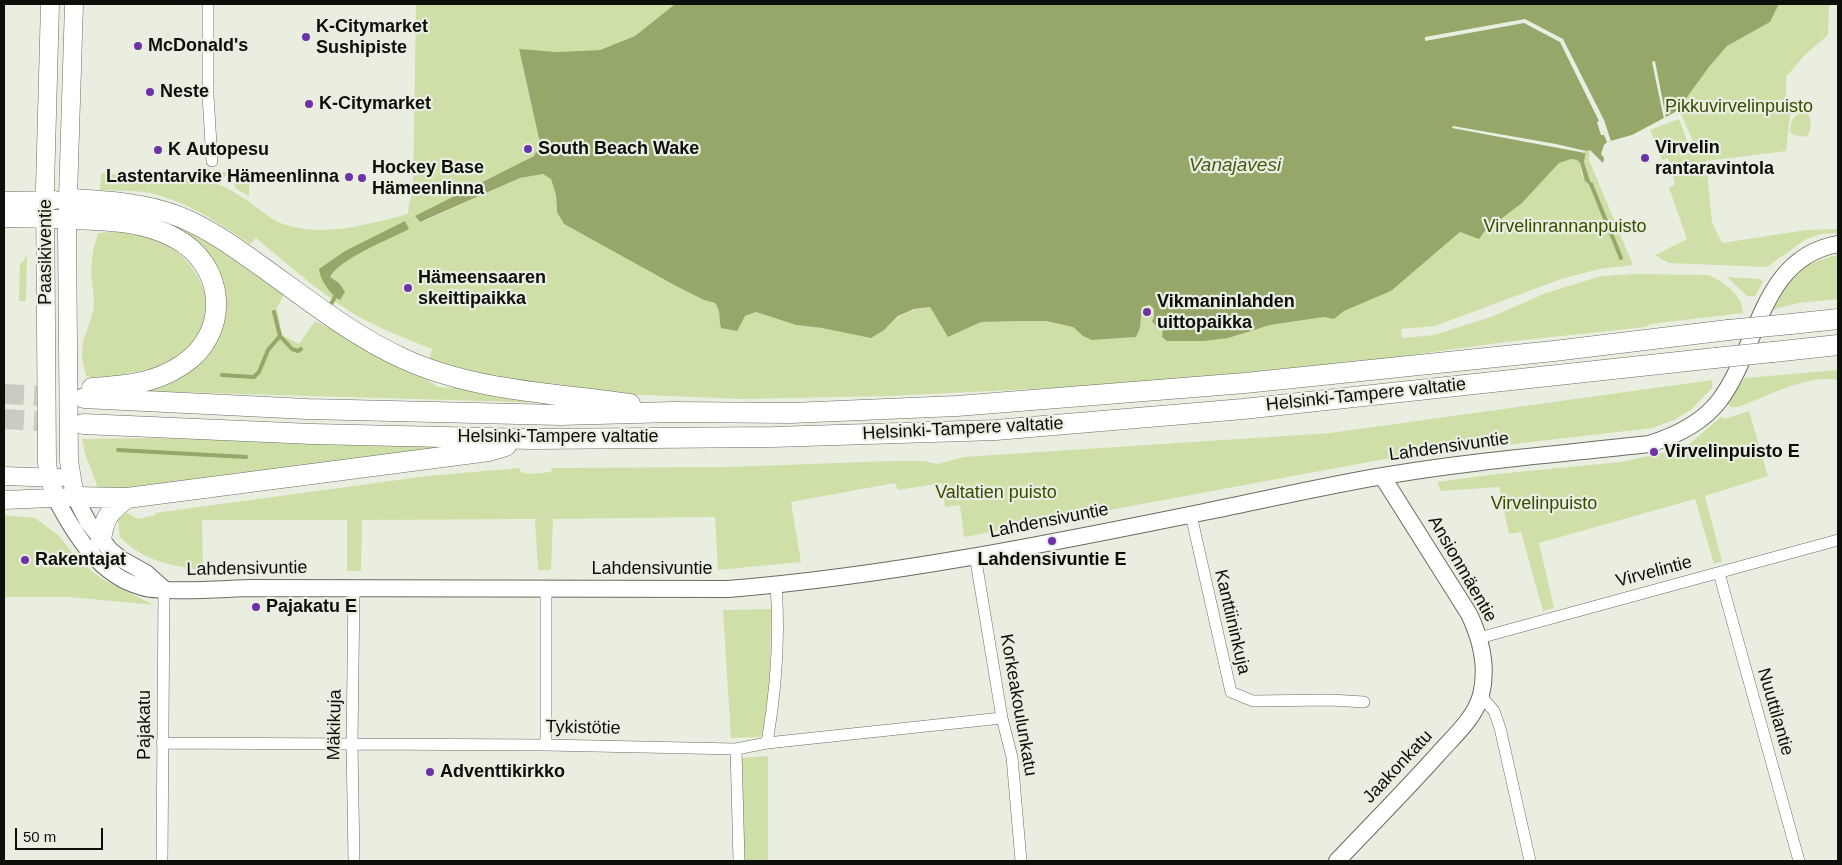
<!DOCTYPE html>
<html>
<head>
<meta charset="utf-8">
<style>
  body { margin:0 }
  #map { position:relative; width:1842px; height:865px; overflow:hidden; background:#eaeee1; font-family:Arial,sans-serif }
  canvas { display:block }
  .frame { position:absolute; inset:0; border:5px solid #0d0f0b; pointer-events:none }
  .scale { position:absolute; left:15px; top:828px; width:88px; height:22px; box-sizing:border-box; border:2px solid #0d0f0b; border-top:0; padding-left:6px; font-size:15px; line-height:18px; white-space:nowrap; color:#0d0f0b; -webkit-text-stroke:4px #eaeee1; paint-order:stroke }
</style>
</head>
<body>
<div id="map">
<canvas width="1842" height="865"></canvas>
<div class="frame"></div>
<div class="scale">50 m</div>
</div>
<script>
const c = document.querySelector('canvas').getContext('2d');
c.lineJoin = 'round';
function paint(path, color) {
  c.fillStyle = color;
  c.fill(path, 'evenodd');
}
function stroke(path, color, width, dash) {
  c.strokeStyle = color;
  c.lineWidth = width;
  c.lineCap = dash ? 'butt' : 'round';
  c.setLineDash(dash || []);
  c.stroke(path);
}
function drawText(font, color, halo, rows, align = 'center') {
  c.font = font + ' Arial,sans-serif';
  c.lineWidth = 4.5;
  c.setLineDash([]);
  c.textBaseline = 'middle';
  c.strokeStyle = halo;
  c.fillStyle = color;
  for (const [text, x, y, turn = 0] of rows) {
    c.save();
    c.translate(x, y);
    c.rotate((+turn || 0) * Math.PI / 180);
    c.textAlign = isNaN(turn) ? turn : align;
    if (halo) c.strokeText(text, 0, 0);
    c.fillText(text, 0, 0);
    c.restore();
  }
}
paint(new Path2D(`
  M 416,4 L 675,4 L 635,36 L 600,50 L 557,52 L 519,50 L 540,143 L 534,156 L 422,222 L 520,178 L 543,174 L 551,179 L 556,195 L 557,212 L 564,224 L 676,286 L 704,300 L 715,303 L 721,313 L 720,323 L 742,319 L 745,316 L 756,312 L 796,325 L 822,328 L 884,330 C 900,314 908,310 930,307 L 948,337 L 981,322 L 1023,321 L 1046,321 L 1073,327 L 1083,336 L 1092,340 L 1136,337 L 1140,328 L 1142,307 L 1150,305 L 1154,309 L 1154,317 L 1163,328 L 1204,341 L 1228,337 L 1270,325 L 1324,317 L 1334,319 L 1344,311 L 1391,291 L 1460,232 L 1479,238 L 1484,232 L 1522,203 L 1559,163 L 1571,159 L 1577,160 L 1580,163 L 1582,175 L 1591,185 L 1584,162 L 1586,151 L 1590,150 L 1589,160 L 1633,265 L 1599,269 L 1561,279 L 1435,326 L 1401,329 L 1402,338 L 1434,335 L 1491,317 L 1546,293 L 1601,276 L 1636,274 L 1708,275 C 1723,281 1743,295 1743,313 L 1651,324 L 1646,327 L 1505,342 L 1383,359 L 1201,381 L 887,396 L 742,399 L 620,394 L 501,378 L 429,360 L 432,349 C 407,339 380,329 356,315 C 321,294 287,264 256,238 L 250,244 C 219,223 188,202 150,193 C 135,190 116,191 100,190 L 101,173 L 162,180 L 166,171 C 199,174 220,182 248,201 C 259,209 270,219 283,224 C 323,238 369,224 408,214 L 409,204 L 413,191 Z
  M 1779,4 L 1832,4 L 1829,6 L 1828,35 L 1805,55 L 1786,77 L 1786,95 L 1790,115 L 1786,151 L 1706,161 L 1712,222 L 1722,243 L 1806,230 L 1838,229 L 1838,233 L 1821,234 L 1806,239 L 1767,267 L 1668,263 L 1655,255 L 1687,239 L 1669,188 L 1675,184 L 1668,158 L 1662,160 L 1650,130 L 1679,119 L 1690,149 L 1697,150 L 1682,116 L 1677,111 L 1709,67 L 1727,46 L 1770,22 Z
  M 1803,112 L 1808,114 C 1812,121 1812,132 1806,137 L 1794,135 L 1790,132 C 1791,121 1792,116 1803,112 Z
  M 205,168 L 215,171 L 227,172 L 224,178 L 217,179 L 205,173 Z
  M 236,173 C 250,172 250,185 249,196 L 235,188 L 234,178 Z
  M 159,220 L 203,237 L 285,292 L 277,308 L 282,335 L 299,344 L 315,321 L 411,369 L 438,387 L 452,388 L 460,387 L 550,403 L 141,391 L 182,374 L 224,295 Z
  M 124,231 L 158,240 L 174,249 L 191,266 L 198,277 L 208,300 L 205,327 L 185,355 L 146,373 L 132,372 L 101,381 L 86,376 L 82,358 L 83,342 L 93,312 L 94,301 L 91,272 L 93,251 L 98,233 Z
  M 27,253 L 26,301 L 19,301 L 20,264 L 23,262 Z
  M 1838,255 L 1838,299 L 1798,303 L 1771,310 C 1774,303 1778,292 1783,285 C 1795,269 1819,259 1838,255 Z
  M 1727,277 L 1761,279 L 1763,282 L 1755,296 L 1747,296 Z
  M 1838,370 L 1838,380 C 1809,374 1767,396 1739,407 L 1731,407 L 1727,403 L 1745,378 Z
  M 1712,380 L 1712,388 L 1692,409 L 1674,420 L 1652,428 L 1385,459 L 964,537 L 960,505 L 945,507 L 942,483 L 898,490 L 895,483 L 791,502 L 801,562 L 718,570 L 715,517 L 553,519 L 551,570 L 538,570 L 535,519 L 362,520 L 361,571 L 347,571 L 347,520 L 202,520 L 203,571 C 169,564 146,563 120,537 L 118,522 L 114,518 L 125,512 L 138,519 L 155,515 L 155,513 L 427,476 L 520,468 L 520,472 L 528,474 L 551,472 L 552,468 L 728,467 L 892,461 L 924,461 L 938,464 L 964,457 L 1330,433 Z
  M 1749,411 L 1768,476 L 1705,496 L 1722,561 L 1714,564 L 1695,499 L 1539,543 L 1554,608 L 1543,611 L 1521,532 L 1509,534 L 1499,487 L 1441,491 L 1437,482 L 1497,474 L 1621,462 L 1667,452 L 1688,445 L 1721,417 L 1725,419 Z
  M 155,438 L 441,447 L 441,450 L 108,494 L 98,488 L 85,453 L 82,439 Z
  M 4,515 L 35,518 L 58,535 L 75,556 L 94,573 L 106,581 L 154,605 L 69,597 L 4,597 Z
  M 771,609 L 770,686 L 762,737 L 731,738 L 723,610 Z
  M 768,756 L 768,861 L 743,861 L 742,758 Z`), '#cee0a8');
paint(new Path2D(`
  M 675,4 L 1779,4 L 1770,22 L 1727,46 L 1709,67 L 1677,111 L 1632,135 L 1607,142 L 1604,145 L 1601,154 L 1604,158 L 1603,163 L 1590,150 L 1586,151 L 1584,162 L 1591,184 L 1590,185 L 1585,181 L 1580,163 L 1577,160 L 1571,159 L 1559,163 L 1522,203 L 1484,232 L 1479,239 L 1460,232 L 1391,291 L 1344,311 L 1334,319 L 1324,317 L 1270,325 L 1228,338 L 1204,341 L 1167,341 L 1162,337 L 1163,328 L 1156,326 L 1152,321 L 1154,317 L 1154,309 L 1150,305 L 1142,307 L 1140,328 L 1136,337 L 1092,340 L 1083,336 L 1073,327 L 1046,321 L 1023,321 L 981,322 L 948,337 L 930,307 L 914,309 L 898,316 L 884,330 L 871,338 L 822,328 L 796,325 L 756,312 L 745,316 L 737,331 L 721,328 C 718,317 722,313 715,303 L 704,300 L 676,286 L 564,224 L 557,212 L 556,195 L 551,179 L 543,174 L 520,178 L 420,222 L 415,216 L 534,156 L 540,143 L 519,49 L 557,52 L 600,50 L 635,36 Z
  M 405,221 L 409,229 C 390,239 339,259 330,277 L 339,283 L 345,292 L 340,300 C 330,294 320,280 319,269 L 345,251 Z`), '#95a869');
paint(new Path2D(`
  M 1525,19 L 1563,39 L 1604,120 L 1611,141 L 1607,142 L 1604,135 L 1601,135 L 1597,122 L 1599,121 L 1560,42 L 1524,23 L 1425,41 L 1425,37 Z
  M 1655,61 L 1666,118 L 1664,119 L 1652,62 Z
  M 1453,126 L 1556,144 L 1586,151 L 1585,153 L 1452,128 Z`), '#eaeee1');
stroke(new Path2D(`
  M 1591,184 L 1621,258
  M 331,304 L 335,297
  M 274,312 L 280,336
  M 222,375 L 254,377 L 259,372 L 268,350 L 280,336 L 292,349 L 298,351 L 301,349
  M 118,450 L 246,457`), '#95a869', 4);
stroke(new Path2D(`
  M 4,394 L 84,398
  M 4,419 L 83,424`), '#c9cdc1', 20, [20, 10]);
const street = new Path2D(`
  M 208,4 L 208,95 L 212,161
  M 1191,515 L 1231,692 L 1253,701 L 1331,700 L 1364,702
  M 975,555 L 1002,718 L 1012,757 L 1021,861
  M 1719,573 L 1799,861
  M 1479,638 L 1838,540
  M 1481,696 L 1494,711 L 1500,728 L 1530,861
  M 162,743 L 546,745 L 736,749 L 767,743 L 1002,718
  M 767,743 C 776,691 780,638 776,585
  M 546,745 L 546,589
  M 736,749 L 739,861
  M 162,861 L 164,589
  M 354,861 L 352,744 L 354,589`);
const secondary = new Path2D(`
  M 75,497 L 88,522 L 110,550 L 121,559 L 146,573 L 164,589
  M 56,499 C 75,535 100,576 142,587 C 150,590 160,589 169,590 C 196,591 222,589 249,588 L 728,589 C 888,576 1047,544 1204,512 C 1264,500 1323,486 1383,476 C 1471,461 1560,454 1649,444 C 1675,436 1702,423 1719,401 C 1759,349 1759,258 1838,244
  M 1337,861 C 1371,825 1406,790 1439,753 C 1454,736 1475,718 1481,695 C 1488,667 1481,639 1469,614 L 1382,476`);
const primary = new Path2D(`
  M 50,4 L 45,187 L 47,463 L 49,476 L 56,499
  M 4,201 L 55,200
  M 4,218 L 57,219
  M 4,476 L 59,478
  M 4,500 L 75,497 L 69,461 L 67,229 L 74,4`);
const highway = new Path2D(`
  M 68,199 C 105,201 146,203 180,217 C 209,229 233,246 258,264 C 305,297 351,335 404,359 C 474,391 555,393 630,404
  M 68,219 C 104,220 143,220 175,238 C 226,265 231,333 182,365 C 154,384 124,386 92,388
  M 1791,324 L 1838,319
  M 1773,352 L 1838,345
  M 84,398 L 307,409 L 560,415 L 674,412 L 791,413 L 957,406 L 1245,383 L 1554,351 L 1728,330
  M 83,424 L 312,434 L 531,439 L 773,437 L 996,430 L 1243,409 L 1715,358
  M 75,497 L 127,498 L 489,451 L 506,446
  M 101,540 C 104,517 110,511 127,498`);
stroke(street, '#696d62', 12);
stroke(secondary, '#696d62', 18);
stroke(primary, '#696d62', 19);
stroke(highway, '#696d62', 21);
stroke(street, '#fff', 11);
stroke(secondary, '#fff', 16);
stroke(primary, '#fff', 18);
stroke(highway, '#fff', 20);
const highwayBridge = new Path2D(`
  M 1728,330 L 1791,324
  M 1715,358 L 1773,352`);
stroke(highwayBridge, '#696d62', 21, []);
stroke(highwayBridge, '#fff', 20);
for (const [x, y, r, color] of [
  [306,37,5,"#6d32a8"],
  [138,46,5,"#6d32a8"],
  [150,92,5,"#6d32a8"],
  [309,104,5,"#6d32a8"],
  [528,149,5,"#6d32a8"],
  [158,150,5,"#6d32a8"],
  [1645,158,5,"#6d32a8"],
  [349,177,5,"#6d32a8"],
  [362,178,5,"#6d32a8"],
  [408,288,5,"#6d32a8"],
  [1147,312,5,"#6d32a8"],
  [1654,452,5,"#6d32a8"],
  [1052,541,5,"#6d32a8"],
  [25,560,5,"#6d32a8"],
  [256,607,5,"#6d32a8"],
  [430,772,5,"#6d32a8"]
]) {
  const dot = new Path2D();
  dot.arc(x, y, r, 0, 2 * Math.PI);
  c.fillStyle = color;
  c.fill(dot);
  stroke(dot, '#eaeee1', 2);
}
drawText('bold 18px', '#0d0f0b', '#eaeee1', [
  ["K-Citymarket",316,27],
  ["Sushipiste",316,48],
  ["McDonald's",148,46],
  ["Neste",160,92],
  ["K-Citymarket",319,104],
  ["Virvelin",1655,148],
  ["rantaravintola",1655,169],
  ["South Beach Wake",538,149],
  ["K Autopesu",168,150],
  ["Hockey Base",372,168],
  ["Hämeenlinna",372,189],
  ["Lastentarvike Hämeenlinna",339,177,"right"],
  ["Hämeensaaren",418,278],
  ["skeittipaikka",418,299],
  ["Vikmaninlahden",1157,302],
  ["uittopaikka",1157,323],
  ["Virvelinpuisto E",1664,452],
  ["Rakentajat",35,560],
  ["Lahdensivuntie E",1052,560,"center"],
  ["Pajakatu E",266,607],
  ["Adventtikirkko",440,772]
], 'left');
drawText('18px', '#3a4a00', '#eaeee1', [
  ["Pikkuvirvelinpuisto",1739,107],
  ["Virvelinrannanpuisto",1565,227],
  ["Valtatien puisto",996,493],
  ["Virvelinpuisto",1544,504]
]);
drawText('18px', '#0d0f0b', '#eaeee1', [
  ["Paasikiventie",46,252,-90],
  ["Helsinki-Tampere valtatie",1366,395,-6],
  ["Helsinki-Tampere valtatie",963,429,-3],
  ["Helsinki-Tampere valtatie",558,437],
  ["Lahdensivuntie",1449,447,-8],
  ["Lahdensivuntie",1049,521,-11],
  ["Lahdensivuntie",247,569,-1],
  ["Lahdensivuntie",652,569],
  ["Ansionmäentie",1462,569,60],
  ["Virvelintie",1654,572,-15],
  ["Kanttiininkuja",1232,622,77],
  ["Korkeakoulunkatu",1018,705,80],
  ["Nuuttilantie",1775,712,74],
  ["Pajakatu",145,725,-90],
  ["Mäkikuja",335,725,-89],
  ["Tykistötie",583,728,1],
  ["Jaakonkatu",1398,767,-47]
]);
drawText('italic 19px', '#485914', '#eaeee1', [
  ["Vanajavesi",1235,166]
]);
</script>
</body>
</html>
